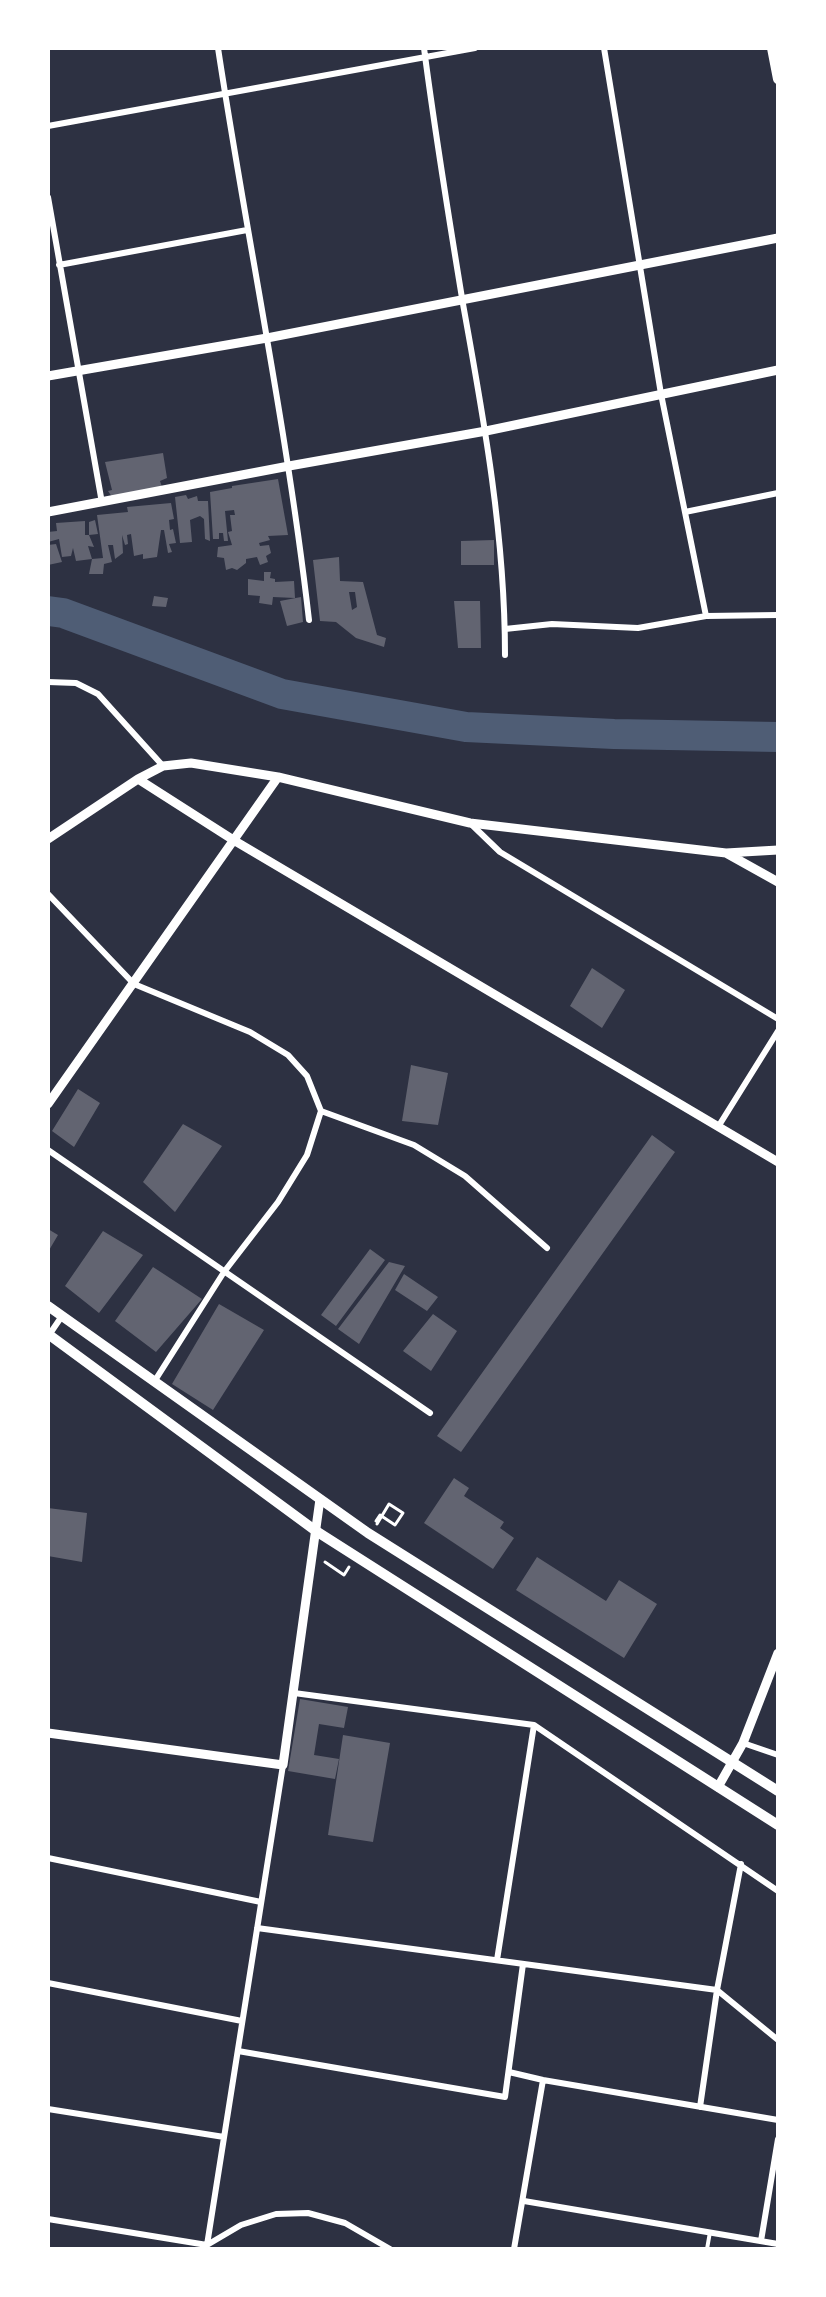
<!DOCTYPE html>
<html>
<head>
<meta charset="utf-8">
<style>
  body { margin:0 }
  #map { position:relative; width:826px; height:2297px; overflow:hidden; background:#2d3142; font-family:"Source Sans 3",sans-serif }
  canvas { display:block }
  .frame { position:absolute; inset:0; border:50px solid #fff; pointer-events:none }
</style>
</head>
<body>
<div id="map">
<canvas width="826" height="2297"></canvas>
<div class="frame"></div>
</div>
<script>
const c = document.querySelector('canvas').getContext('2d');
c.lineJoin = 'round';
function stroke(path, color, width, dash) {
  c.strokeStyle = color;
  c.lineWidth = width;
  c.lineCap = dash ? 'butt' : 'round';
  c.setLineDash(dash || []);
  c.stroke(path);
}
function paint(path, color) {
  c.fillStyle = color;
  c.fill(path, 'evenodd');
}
stroke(new Path2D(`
  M 48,611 L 63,613 L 282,694 L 466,727 L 614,734 L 778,737`), '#4f5d75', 30);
paint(new Path2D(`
  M 163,453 L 167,478 L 160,481 L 162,487 L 112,497 L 108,491 L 112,490 L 105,462 Z
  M 278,479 L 288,535 L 268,536 L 270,540 L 259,543 L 260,546 L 269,545 L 271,553 L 266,556 L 268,562 L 260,565 L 257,557 L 246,559 L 246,563 L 237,570 L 232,568 L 226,570 L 224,558 L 217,557 L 218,547 L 232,545 L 228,532 L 232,531 L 230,515 L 235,515 L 234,510 L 225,511 L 228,541 L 224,541 L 223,533 L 219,533 L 219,539 L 213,539 L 210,492 L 232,488 L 232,486 Z
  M 186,495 L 188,499 L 197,496 L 198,501 L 208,501 L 210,541 L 205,539 L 204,519 L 200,516 L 190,520 L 192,542 L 180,543 L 175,497 Z
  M 171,503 L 174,519 L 169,520 L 170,530 L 173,529 L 176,543 L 169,544 L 172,552 L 168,553 L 164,530 L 161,530 L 157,557 L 143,559 L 143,554 L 134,556 L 131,534 L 127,535 L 128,544 L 125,545 L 122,535 L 123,553 L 115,559 L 113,545 L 108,545 L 112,562 L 104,564 L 103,574 L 89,574 L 92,559 L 76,561 L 73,548 L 71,556 L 62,557 L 59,539 L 48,542 L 48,532 L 57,531 L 56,523 L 85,521 L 85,535 L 89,535 L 94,547 L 88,546 L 92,559 L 103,558 L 97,515 L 128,512 L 127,507 Z
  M 95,520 L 98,534 L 89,535 L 89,522 Z
  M 494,540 L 494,565 L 461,565 L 461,541 Z
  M 56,544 L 62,562 L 48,565 L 48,545 Z
  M 339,557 L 340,581 L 363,582 L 377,635 L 386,638 L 384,647 L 356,638 L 336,622 L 320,621 L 313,560 ZM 349,592 L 355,592 L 357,607 L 352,610 Z
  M 264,572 L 271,572 L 270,578 L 275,579 L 275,582 L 294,581 L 295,598 L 273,597 L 272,605 L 259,603 L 260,596 L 248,595 L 248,579 L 264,581 Z
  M 154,596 L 168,598 L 166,607 L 152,606 Z
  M 301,597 L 303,622 L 287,626 L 280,601 Z
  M 454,601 L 480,601 L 481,648 L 458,648 Z
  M 592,968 L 625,990 L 602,1028 L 570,1006 Z
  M 411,1065 L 448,1073 L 438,1125 L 402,1121 Z
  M 78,1089 L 100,1103 L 74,1147 L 52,1131 Z
  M 183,1124 L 222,1146 L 175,1212 L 143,1182 Z
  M 652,1135 L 675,1152 L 461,1452 L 437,1436 Z
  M 48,1229 L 58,1235 L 48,1252 Z
  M 103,1231 L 143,1255 L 99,1313 L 65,1286 Z
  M 370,1249 L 385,1260 L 336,1326 L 321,1315 Z
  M 389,1262 L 405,1266 L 359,1344 L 338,1329 Z
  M 153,1267 L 202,1299 L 156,1352 L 115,1321 Z
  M 404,1274 L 438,1297 L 427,1311 L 395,1290 Z
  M 219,1304 L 264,1330 L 213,1410 L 172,1384 Z
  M 433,1314 L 457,1331 L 431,1371 L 403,1351 Z
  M 454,1478 L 469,1488 L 464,1496 L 504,1522 L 500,1528 L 514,1538 L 493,1569 L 424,1523 Z
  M 48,1508 L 87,1513 L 82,1562 L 48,1556 Z
  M 537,1557 L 606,1601 L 619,1580 L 657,1604 L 624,1658 L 516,1590 Z
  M 300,1699 L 348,1707 L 344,1728 L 319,1724 L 314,1755 L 339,1759 L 335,1779 L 288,1771 Z
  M 343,1735 L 390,1743 L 373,1842 L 328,1835 Z`), '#626471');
stroke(new Path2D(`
  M 376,1521 L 380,1515 L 395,1525 L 403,1513 L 389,1504 L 377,1524
  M 325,1562 L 344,1575 L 349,1567`), '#fff', 3);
stroke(new Path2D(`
  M 707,2249 L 710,2232`), '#fff', 4);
stroke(new Path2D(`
  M 218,48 C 247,239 287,428 309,620
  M 424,48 C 435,133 449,219 463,304 C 484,420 505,536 505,655
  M 604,48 L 661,394 L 706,616
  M 48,126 L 475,48
  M 48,197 L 102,503
  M 59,265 L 247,230
  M 685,512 L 778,493
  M 505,629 L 552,624 L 638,628 L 706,616 L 778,615
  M 48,682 L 76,683 L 98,694 L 163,766
  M 470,823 L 500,852 L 778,1019
  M 48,894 L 134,984 L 250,1032 L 288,1055 L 307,1076 L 321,1111 L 414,1145 L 465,1176 L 547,1248
  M 718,1127 L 778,1031
  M 48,1150 L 430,1413
  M 49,1335 L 62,1316
  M 154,1382 L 224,1272 L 278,1202 L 307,1155 L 321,1111
  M 294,1693 L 534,1725 L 778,1891
  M 743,1743 L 778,1755
  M 48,1858 L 261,1902
  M 257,1928 L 717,1990 L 778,2040
  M 497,1960 L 534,1725
  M 48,1983 L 242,2021
  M 238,2051 L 505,2097 L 523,1964
  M 509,2072 L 543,2080 L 778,2120
  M 700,2107 L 717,1990 L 741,1864
  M 48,2109 L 224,2137
  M 524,2201 L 778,2244
  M 48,2219 L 207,2245 L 241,2225 L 276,2214 L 308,2213 L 345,2223 L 390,2249
  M 761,2241 L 778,2139
  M 204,2249 L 207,2245 L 283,1765
  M 514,2249 L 543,2080`), '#fff', 6);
stroke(new Path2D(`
  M 48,376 L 267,338 L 778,238
  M 48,512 L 289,466 L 486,431 L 778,370
  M 138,779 L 235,841 L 778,1162
  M 48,839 L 138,779 L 163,766 L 191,763 L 278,777 L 470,823 L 726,853 L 778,882
  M 726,853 L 778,850
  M 48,1104 L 278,777
  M 48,1733 L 283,1765 L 320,1499
  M 718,1787 L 743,1743 L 778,1653`), '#fff', 9);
stroke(new Path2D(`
  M 772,48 L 778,79
  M 48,1306 L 368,1533 L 778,1791
  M 48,1334 L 316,1531 L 778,1825`), '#fff', 10);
</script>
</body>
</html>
